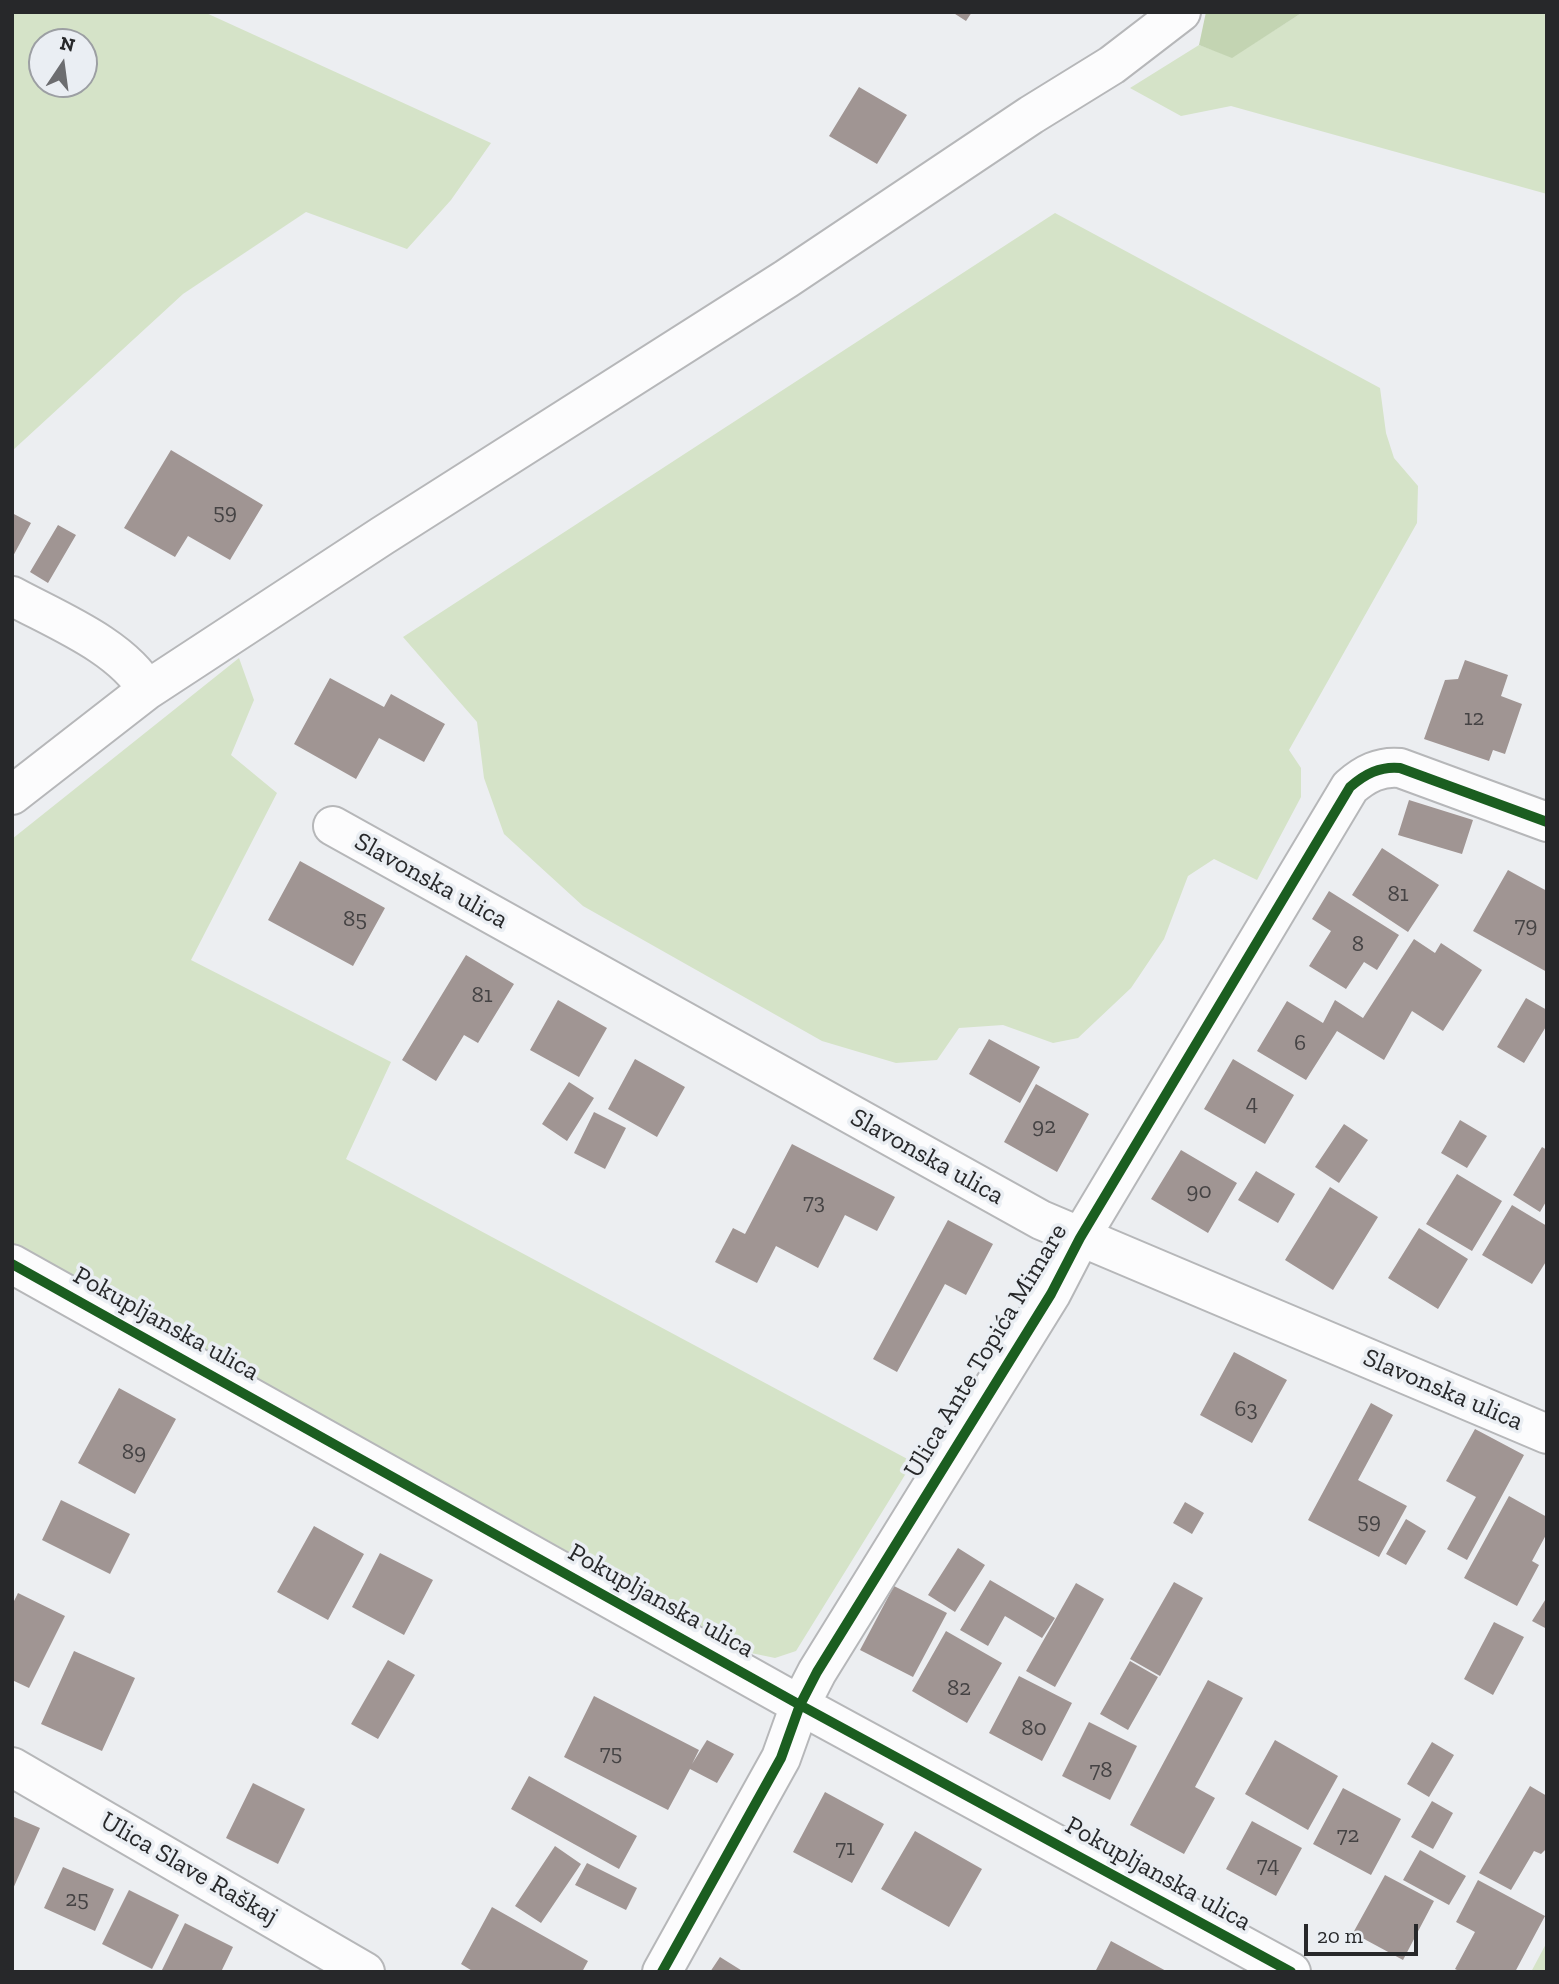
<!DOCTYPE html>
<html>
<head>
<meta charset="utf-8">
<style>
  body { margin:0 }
  #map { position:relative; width:1559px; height:1984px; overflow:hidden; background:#eceef1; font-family:"Zilla Slab",serif }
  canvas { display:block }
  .frame { position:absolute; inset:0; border:14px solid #27282a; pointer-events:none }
  .north { position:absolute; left:28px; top:28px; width:70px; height:70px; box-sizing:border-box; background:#eaeef3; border:2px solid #9c9fa3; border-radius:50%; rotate:13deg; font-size:19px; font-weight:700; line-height:28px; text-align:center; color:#27282a }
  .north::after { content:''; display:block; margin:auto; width:24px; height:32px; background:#6c6d70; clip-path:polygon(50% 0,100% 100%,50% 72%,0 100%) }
  .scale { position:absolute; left:1304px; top:1924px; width:114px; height:32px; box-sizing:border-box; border:4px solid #27282a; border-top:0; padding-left:9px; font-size:21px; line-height:24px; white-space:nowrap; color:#27282a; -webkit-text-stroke:5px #eaeef3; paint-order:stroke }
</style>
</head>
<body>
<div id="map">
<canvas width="1559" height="1984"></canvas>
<div class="frame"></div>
<div class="north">N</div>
<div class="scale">20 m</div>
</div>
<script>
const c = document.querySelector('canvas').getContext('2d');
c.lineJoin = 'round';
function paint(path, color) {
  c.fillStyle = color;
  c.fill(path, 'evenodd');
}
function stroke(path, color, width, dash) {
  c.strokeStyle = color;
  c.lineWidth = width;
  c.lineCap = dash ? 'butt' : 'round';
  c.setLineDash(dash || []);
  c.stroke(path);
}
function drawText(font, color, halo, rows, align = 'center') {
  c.font = font + ' "Zilla Slab",serif';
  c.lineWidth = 7;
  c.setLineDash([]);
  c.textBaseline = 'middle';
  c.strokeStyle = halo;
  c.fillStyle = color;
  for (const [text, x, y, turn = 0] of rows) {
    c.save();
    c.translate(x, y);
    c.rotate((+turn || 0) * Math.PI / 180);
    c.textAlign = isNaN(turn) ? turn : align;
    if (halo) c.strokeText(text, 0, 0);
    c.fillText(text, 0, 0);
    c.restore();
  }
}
paint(new Path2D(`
  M 12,12 L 204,12 L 491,143 L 451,200 L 407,249 L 306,212 L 183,294 L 12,451 ZM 42,42 L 84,42 L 84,84 L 42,84 Z
  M 1303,12 L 1547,12 L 1547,194 L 1231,106 L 1181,116 L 1130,88 L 1199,45 L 1232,57 Z
  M 1055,213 L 1380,388 L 1386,433 L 1394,458 L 1418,486 L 1417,523 L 1289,750 L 1301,768 L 1301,797 L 1257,880 L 1214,859 L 1188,876 L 1164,939 L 1131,988 L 1078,1038 L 1053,1043 L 1003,1025 L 959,1028 L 937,1060 L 896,1063 L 822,1041 L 583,906 L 504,834 L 484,778 L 477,722 L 403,637 Z
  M 239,658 L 254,700 L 231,755 L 277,793 L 191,960 L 391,1062 L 346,1159 L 913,1462 L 796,1651 L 775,1658 L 751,1653 L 12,1243 L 12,839 Z
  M 1547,1942 L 1547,1972 L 1531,1972 Z`), '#d5e3c8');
paint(new Path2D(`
  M 1206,12 L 1303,12 L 1232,58 L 1199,45 Z`), '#c3d4b2');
paint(new Path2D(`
  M 952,12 L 972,12 L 966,21 Z
  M 859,87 L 907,115 L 877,164 L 829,136 Z
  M 171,450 L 263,505 L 230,560 L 188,536 L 175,557 L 124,528 Z
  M 12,513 L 31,523 L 12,558 Z
  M 58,525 L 76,535 L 48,583 L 30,572 Z
  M 1465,660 L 1508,675 L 1501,696 L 1522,704 L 1505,754 L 1493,750 L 1489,761 L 1424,739 L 1445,680 L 1458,679 Z
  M 330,678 L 384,707 L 391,694 L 445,724 L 424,762 L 379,738 L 356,779 L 294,744 Z
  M 1409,800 L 1473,820 L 1462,854 L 1398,835 Z
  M 1382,848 L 1439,885 L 1408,932 L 1352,895 Z
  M 300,861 L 385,908 L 353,966 L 268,920 Z
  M 1508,870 L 1547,891 L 1547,972 L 1473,931 Z
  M 1329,891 L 1399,935 L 1377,970 L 1364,962 L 1346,989 L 1309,966 L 1331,931 L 1312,919 Z
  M 1414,939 L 1435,953 L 1441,943 L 1482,970 L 1443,1031 L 1412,1011 L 1384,1060 L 1337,1031 L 1306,1080 L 1257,1051 L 1287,1001 L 1323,1023 L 1335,1000 L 1363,1018 Z
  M 466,955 L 514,984 L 478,1043 L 464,1035 L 436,1081 L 402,1060 Z
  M 1526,998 L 1547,1010 L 1547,1025 L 1524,1063 L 1497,1047 Z
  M 558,1000 L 607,1028 L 579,1077 L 530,1050 Z
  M 989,1039 L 1040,1067 L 1020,1103 L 969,1074 Z
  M 635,1059 L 685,1087 L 657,1137 L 608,1109 Z
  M 1233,1059 L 1294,1095 L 1265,1144 L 1204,1109 Z
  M 569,1082 L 594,1098 L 567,1141 L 542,1124 Z
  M 1036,1084 L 1089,1114 L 1057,1172 L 1004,1142 Z
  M 594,1112 L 626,1128 L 605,1169 L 574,1153 Z
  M 1460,1120 L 1487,1136 L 1467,1168 L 1441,1153 Z
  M 1344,1124 L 1368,1140 L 1339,1183 L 1315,1167 Z
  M 792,1144 L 895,1197 L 877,1231 L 845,1215 L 818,1268 L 776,1246 L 757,1283 L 715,1262 L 733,1228 L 745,1234 Z
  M 1542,1147 L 1547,1150 L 1547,1200 L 1540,1212 L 1513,1195 Z
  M 1181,1150 L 1237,1183 L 1208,1233 L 1151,1199 Z
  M 1256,1171 L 1295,1194 L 1278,1223 L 1238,1200 Z
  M 1457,1174 L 1502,1201 L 1472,1251 L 1426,1224 Z
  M 1330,1187 L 1378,1217 L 1333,1290 L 1285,1260 Z
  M 1512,1205 L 1547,1226 L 1547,1260 L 1532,1284 L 1482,1255 Z
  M 948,1220 L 993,1244 L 966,1295 L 945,1284 L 897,1372 L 873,1359 Z
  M 1419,1228 L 1468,1259 L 1438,1309 L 1388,1278 Z
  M 1234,1352 L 1287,1380 L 1252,1443 L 1200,1415 Z
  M 119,1388 L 176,1419 L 135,1494 L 78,1463 Z
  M 1371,1403 L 1393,1415 L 1358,1480 L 1407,1506 L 1379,1557 L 1308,1520 Z
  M 1475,1429 L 1524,1455 L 1467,1560 L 1447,1549 L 1476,1497 L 1446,1481 Z
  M 1509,1496 L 1547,1517 L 1547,1533 L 1532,1561 L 1539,1565 L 1517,1606 L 1464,1578 Z
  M 61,1500 L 130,1534 L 110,1574 L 42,1540 Z
  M 1185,1502 L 1204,1513 L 1192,1534 L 1173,1523 Z
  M 1406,1519 L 1426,1531 L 1406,1565 L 1386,1554 Z
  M 314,1526 L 364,1554 L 328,1620 L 277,1592 Z
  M 958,1548 L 985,1565 L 955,1612 L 928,1595 Z
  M 380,1553 L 433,1580 L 404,1635 L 352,1607 Z
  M 990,1580 L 1055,1618 L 1042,1638 L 1005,1616 L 988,1646 L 960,1630 Z
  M 1174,1582 L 1203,1598 L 1160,1676 L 1130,1659 Z
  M 1076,1583 L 1104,1599 L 1055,1687 L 1026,1671 Z
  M 894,1586 L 947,1613 L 913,1677 L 860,1650 Z
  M 18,1593 L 65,1616 L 29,1688 L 12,1680 L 12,1605 Z
  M 1547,1597 L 1547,1629 L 1532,1621 Z
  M 1494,1622 L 1524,1637 L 1493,1695 L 1464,1679 Z
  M 946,1631 L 1002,1663 L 967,1723 L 912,1691 Z
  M 74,1651 L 135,1678 L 102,1751 L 41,1724 Z
  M 388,1660 L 415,1675 L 378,1739 L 351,1724 Z
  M 1130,1661 L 1158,1677 L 1128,1730 L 1100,1714 Z
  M 1019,1676 L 1072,1703 L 1042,1761 L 989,1733 Z
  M 1208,1680 L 1243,1698 L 1195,1787 L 1215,1798 L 1184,1854 L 1130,1825 Z
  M 594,1696 L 699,1750 L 692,1764 L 707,1740 L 734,1754 L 717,1783 L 690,1769 L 668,1810 L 564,1757 Z
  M 1089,1722 L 1137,1746 L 1110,1800 L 1062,1776 Z
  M 1275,1740 L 1338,1776 L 1308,1830 L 1245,1794 Z
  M 1432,1742 L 1454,1755 L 1429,1797 L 1407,1784 Z
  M 529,1776 L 637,1836 L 619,1869 L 511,1809 Z
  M 253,1783 L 305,1809 L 278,1864 L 226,1838 Z
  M 1530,1786 L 1547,1796 L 1547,1848 L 1541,1854 L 1534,1851 L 1511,1890 L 1479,1873 Z
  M 1343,1788 L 1401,1819 L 1371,1875 L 1313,1844 Z
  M 825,1792 L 884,1824 L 852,1883 L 793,1852 Z
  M 1432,1801 L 1453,1813 L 1433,1849 L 1411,1837 Z
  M 12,1816 L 40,1828 L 12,1891 Z
  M 1252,1821 L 1302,1848 L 1276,1896 L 1226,1869 Z
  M 915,1831 L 982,1869 L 949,1927 L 881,1889 Z
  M 555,1846 L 581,1864 L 541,1923 L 515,1906 Z
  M 1420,1850 L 1466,1876 L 1449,1905 L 1403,1880 Z
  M 587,1863 L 637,1888 L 626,1910 L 575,1885 Z
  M 63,1867 L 114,1889 L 95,1931 L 44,1908 Z
  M 1385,1875 L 1434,1901 L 1403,1960 L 1353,1933 Z
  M 1478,1880 L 1545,1916 L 1515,1972 L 1461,1972 L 1455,1969 L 1475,1932 L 1456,1922 Z
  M 129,1890 L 179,1915 L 152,1969 L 102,1944 Z
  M 492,1907 L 588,1961 L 582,1972 L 474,1972 L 461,1964 Z
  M 185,1923 L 233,1947 L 221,1972 L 161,1972 Z
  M 1111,1941 L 1168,1972 L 1095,1972 Z
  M 720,1957 L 744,1972 L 710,1972 Z`), '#a09593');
const street = new Path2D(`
  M 12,596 C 56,620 122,646 147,690
  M 12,795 L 147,690 L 382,536 L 786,279 L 1031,115 L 1112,65 L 1181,12
  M 333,826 L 1041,1220 L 1547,1434
  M 12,1264 L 800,1705 L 1291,1972
  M 12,1767 L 365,1972
  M 662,1972 L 781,1758 L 800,1705 L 817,1672 L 1051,1294 L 1080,1238 L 1350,787 C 1365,774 1380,766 1400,768 L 1547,822`);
stroke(street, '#b6b7b9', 42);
stroke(street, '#fcfcfd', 38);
stroke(new Path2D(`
  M 12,1264 L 800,1705 L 1291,1972
  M 662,1972 L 781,1758 L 800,1705 L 817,1672 L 1051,1294 L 1080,1238 L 1350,787 C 1365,774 1380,766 1400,768 L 1547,822`), '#1b5e20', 10);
drawText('23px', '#454344', null, [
  ["59",225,512],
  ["12",1474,718],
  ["81",1398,894],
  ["85",355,919],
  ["79",1526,925],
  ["8",1358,944],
  ["81",482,995],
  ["6",1300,1043],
  ["4",1252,1103],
  ["92",1044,1126],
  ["90",1199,1191],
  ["73",814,1202],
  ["63",1246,1409],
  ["89",134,1452],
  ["59",1369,1521],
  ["82",959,1688],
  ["80",1034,1728],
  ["75",611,1753],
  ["78",1101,1770],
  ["72",1348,1835],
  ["71",845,1848],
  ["74",1268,1865],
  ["25",77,1899]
]);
drawText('26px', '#27282a', '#eaeef3', [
  ["Slavonska ulica",431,881,29],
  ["Slavonska ulica",927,1157,29],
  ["Pokupljanska ulica",166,1324,29],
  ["Ulica Ante Topića Mimare",986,1351,-59],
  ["Slavonska ulica",1443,1390,23],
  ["Pokupljanska ulica",661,1601,29],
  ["Ulica Slave Raškaj",189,1869,30],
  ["Pokupljanska ulica",1158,1874,29]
]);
</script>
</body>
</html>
